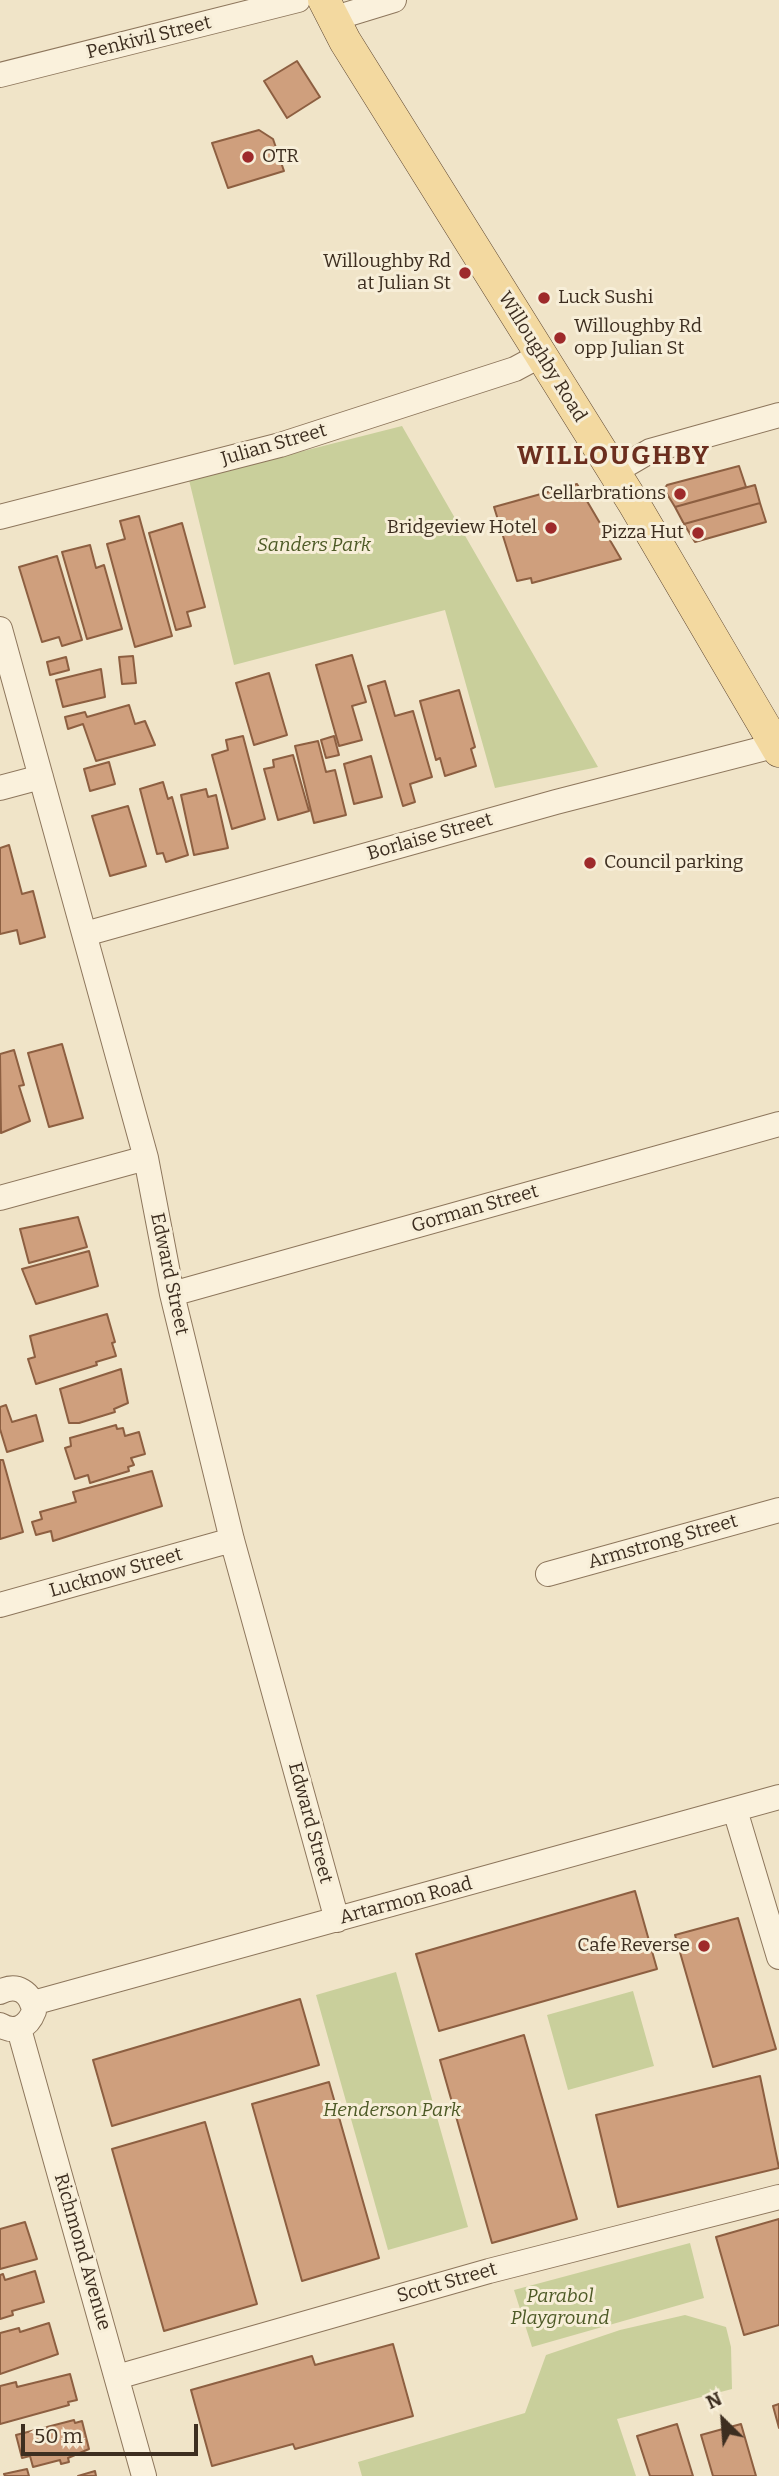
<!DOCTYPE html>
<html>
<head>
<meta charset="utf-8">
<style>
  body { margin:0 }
  #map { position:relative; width:779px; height:2476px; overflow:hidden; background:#f0e4c8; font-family:Bitter,serif }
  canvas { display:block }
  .north { position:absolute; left:688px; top:2385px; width:70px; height:70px; -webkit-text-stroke:5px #f7eed8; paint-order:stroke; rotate:335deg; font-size:19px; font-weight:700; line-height:28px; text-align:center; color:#3d2e20 }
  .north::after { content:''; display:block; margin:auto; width:24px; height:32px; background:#3d2e20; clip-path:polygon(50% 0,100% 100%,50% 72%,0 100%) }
  .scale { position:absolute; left:21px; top:2424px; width:177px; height:32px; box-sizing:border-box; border:4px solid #3d2e20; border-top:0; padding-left:9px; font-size:21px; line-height:24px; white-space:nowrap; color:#3d2e20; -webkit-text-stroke:5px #f7eed8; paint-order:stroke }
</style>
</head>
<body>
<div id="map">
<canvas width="779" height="2476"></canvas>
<div class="north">N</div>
<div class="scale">50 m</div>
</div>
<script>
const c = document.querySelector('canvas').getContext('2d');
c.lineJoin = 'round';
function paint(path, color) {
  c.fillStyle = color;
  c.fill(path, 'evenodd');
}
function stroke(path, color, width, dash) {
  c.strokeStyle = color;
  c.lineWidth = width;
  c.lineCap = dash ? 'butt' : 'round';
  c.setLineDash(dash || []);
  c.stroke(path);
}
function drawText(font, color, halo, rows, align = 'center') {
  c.font = font + ' Bitter,serif';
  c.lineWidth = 6;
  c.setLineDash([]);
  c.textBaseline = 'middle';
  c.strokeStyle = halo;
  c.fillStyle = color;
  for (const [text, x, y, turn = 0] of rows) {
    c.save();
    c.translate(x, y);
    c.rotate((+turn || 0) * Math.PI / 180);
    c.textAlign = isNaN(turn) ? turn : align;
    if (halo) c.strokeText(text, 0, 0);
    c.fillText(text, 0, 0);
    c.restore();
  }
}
paint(new Path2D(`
  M 402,426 L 598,767 L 495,788 L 445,610 L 234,665 L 189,480 Z
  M 396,1972 L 468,2227 L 388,2250 L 316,1995 Z
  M 633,1991 L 654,2066 L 568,2090 L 547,2015 Z
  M 690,2243 L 704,2298 L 532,2347 L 514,2290 Z
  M 685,2315 L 726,2327 L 731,2347 L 732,2389 L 617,2419 L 636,2476 L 362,2476 L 358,2462 L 525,2413 L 546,2355 L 620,2330 Z`), '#c9cf9b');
const building = new Path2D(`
  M 297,61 L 320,97 L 287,118 L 264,81 Z
  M 259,130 L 273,139 L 284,171 L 228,188 L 212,143 Z
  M 739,466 L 746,487 L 675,507 L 664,489 L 667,485 Z
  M 577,484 L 621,559 L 532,583 L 531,578 L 517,581 L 494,507 Z
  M 755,485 L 760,503 L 684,524 L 675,507 Z
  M 760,503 L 766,522 L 695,542 L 684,524 Z
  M 139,516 L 172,636 L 135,647 L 107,544 L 125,539 L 120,521 Z
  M 182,523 L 205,607 L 187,612 L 191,626 L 176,630 L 149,533 Z
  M 90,545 L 96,568 L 104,565 L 122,629 L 87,639 L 62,552 Z
  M 57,556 L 82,640 L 62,646 L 59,637 L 42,642 L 19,567 Z
  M 352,655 L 366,702 L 352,706 L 362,740 L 339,746 L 316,665 Z
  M 133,656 L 136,683 L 122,684 L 119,657 Z
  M 66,657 L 69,670 L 50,675 L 47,662 Z
  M 101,669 L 105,697 L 63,707 L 56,680 Z
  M 269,673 L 287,735 L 254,745 L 236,683 Z
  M 385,681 L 395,716 L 413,711 L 432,777 L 410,784 L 415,802 L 403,806 L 368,686 Z
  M 459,690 L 475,747 L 471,749 L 476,766 L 445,776 L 440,758 L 436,760 L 420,701 Z
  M 129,705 L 135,724 L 145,721 L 155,745 L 96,761 L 83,724 L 68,729 L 65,717 L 85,712 L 87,717 Z
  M 243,736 L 265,819 L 232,829 L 212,755 L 228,750 L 226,740 Z
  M 334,736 L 339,755 L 326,758 L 321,740 Z
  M 318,741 L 326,772 L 335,770 L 346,815 L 314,823 L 295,746 Z
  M 293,755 L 309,811 L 278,820 L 264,769 L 274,767 L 273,760 Z
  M 371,756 L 382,797 L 354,804 L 344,764 Z
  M 109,762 L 115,784 L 90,791 L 84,769 Z
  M 163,782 L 168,799 L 172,797 L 188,855 L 166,862 L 163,853 L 157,854 L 140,789 Z
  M 206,789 L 208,797 L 216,795 L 228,848 L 194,855 L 181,795 Z
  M 128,806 L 146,866 L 110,876 L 92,816 Z
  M 9,845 L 22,894 L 33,891 L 45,937 L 20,944 L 17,930 L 0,934 L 0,848 Z
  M 62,1044 L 83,1118 L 49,1127 L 28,1053 Z
  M 14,1050 L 24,1085 L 19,1086 L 30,1121 L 1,1133 L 0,1054 Z
  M 78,1217 L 87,1247 L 29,1263 L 20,1229 Z
  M 89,1251 L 98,1286 L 36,1304 L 22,1269 Z
  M 107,1314 L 115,1342 L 112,1343 L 116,1356 L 96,1362 L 97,1365 L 36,1384 L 28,1359 L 35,1357 L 30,1336 Z
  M 121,1369 L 128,1403 L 114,1409 L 115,1412 L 79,1423 L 69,1423 L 60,1389 Z
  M 6,1405 L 12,1422 L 36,1415 L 43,1441 L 7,1452 L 0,1429 L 0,1407 Z
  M 116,1425 L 117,1429 L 123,1428 L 125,1436 L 139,1432 L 145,1454 L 131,1458 L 134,1465 L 128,1467 L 129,1471 L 90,1483 L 88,1475 L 75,1479 L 65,1448 L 71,1446 L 70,1438 Z
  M 0,1460 L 3,1460 L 23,1532 L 0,1539 Z
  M 152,1471 L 162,1506 L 53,1541 L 51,1531 L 36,1535 L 32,1522 L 42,1519 L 40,1512 L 76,1502 L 73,1492 Z
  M 635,1891 L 657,1969 L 439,2031 L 416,1954 Z
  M 738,1918 L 776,2049 L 713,2067 L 675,1935 Z
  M 300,1999 L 319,2065 L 112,2126 L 93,2060 Z
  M 524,2035 L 577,2219 L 492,2243 L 440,2060 Z
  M 760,2076 L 779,2168 L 618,2207 L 596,2115 Z
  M 329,2082 L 379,2258 L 302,2281 L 252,2104 Z
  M 205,2122 L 257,2304 L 164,2331 L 112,2149 Z
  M 779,2219 L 779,2325 L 744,2335 L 716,2237 Z
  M 25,2222 L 37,2259 L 0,2269 L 0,2229 Z
  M 35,2271 L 44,2302 L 12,2311 L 13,2315 L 0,2319 L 0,2275 L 3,2274 L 5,2280 Z
  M 49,2323 L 58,2354 L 0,2374 L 0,2333 L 19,2328 L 20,2332 Z
  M 393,2344 L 413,2416 L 295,2449 L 293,2444 L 212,2466 L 191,2390 L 312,2356 L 315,2365 Z
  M 70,2374 L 77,2400 L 68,2402 L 69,2405 L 0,2424 L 0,2386 L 16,2382 L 17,2387 Z
  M 779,2404 L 779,2428 L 773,2406 Z
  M 74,2420 L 75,2423 L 82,2421 L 89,2449 L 68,2458 L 69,2462 L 61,2464 L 60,2460 L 33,2467 L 30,2456 L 22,2458 L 16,2435 Z
  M 677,2424 L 693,2476 L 650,2476 L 637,2436 Z
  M 741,2424 L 756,2476 L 713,2476 L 701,2435 Z
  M 27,2469 L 29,2476 L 5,2476 L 4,2474 Z
  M 95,2471 L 96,2476 L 78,2476 Z`);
paint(building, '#cf9f7d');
stroke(building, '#8d5f41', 2);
const minor = new Path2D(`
  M 332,19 L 394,0
  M 0,75 L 298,0
  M 614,472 L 650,451 L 779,415
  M 0,517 L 280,445 L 515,369 L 541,355
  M 0,629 L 146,1158 L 172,1294 L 232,1540 L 337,1920
  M 0,788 L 41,777
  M 85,934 L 556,802 L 777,745
  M 0,1198 L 146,1158
  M 172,1294 L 779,1124
  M 548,1574 L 779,1510
  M 0,1605 L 232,1540
  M 735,1810 L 779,1957
  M 0,1992 C 17,1983 31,1992 34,2011 C 28,2027 15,2034 0,2025
  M 33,2003 L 779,1797
  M 19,2029 L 144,2476
  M 117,2377 L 489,2271 L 779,2197`);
const major = new Path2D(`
  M 324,0 L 345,41 L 633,502 L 779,751`);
stroke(minor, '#8d765c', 26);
stroke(major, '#5b4430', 33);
stroke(minor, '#faf1dc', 24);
stroke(major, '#f3d9a0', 32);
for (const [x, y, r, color] of [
  [248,157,7,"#9e2a2b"],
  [465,273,7,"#9e2a2b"],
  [544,298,7,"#9e2a2b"],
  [560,338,7,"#9e2a2b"],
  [680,494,7,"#9e2a2b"],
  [551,528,7,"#9e2a2b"],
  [698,533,7,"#9e2a2b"],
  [590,863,7,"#9e2a2b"],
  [704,1946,7,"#9e2a2b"]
]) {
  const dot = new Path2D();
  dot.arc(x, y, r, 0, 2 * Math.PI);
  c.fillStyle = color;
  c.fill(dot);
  stroke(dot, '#f7eed8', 2.5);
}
drawText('19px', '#3d2e20', '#f7eed8', [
  ["Penkivil Street",149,38,-14],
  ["Willoughby Road",542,357,58],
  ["Julian Street",274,445,-16],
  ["Borlaise Street",430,837,-16],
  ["Gorman Street",475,1209,-16],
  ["Edward Street",169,1274,78],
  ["Armstrong Street",663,1542,-16],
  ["Lucknow Street",116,1573,-16],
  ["Edward Street",310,1823,75],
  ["Artarmon Road",406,1901,-15],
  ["Richmond Avenue",82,2252,74],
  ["Scott Street",447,2283,-16]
]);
drawText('19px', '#3d2e20', '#f7eed8', [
  ["OTR",262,157,"left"],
  ["Willoughby Rd",451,262],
  ["at Julian St",451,284],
  ["Luck Sushi",558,298,"left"],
  ["Willoughby Rd",574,327,"left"],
  ["opp Julian St",574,349,"left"],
  ["Cellarbrations",666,494],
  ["Bridgeview Hotel",537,528],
  ["Pizza Hut",684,533],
  ["Council parking",604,863,"left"],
  ["Cafe Reverse",690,1946]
], 'right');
drawText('italic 19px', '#4d5a26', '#f7eed8', [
  ["Sanders Park",314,546],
  ["Henderson Park",392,2111],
  ["Parabol",560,2297],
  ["Playground",560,2319]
]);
c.letterSpacing = '2px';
drawText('bold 26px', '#6b2e1e', '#f7eed8', [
  ["WILLOUGHBY",614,457]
]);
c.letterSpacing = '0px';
</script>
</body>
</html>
